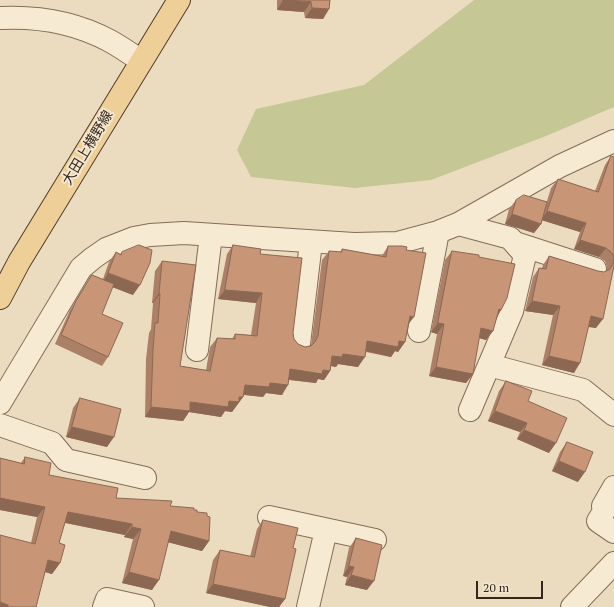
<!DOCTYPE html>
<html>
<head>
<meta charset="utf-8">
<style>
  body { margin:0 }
  #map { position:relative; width:614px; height:607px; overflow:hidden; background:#ebdcbf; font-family:"PT Serif",serif }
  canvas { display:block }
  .scale { position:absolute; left:476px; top:581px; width:67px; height:18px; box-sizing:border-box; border:2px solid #33261c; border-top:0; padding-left:5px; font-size:12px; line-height:14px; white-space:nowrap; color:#33261c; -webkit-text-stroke:3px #f3e7cf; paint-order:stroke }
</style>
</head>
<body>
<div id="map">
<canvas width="614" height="607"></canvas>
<div class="scale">20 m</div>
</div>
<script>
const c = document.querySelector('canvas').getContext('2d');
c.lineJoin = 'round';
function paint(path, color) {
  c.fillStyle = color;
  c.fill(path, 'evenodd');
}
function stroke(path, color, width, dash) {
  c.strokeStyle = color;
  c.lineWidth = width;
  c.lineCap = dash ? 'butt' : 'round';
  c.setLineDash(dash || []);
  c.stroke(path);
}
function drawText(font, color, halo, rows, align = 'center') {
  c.font = font + ' "PT Serif","Noto Sans JP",serif';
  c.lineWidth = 4;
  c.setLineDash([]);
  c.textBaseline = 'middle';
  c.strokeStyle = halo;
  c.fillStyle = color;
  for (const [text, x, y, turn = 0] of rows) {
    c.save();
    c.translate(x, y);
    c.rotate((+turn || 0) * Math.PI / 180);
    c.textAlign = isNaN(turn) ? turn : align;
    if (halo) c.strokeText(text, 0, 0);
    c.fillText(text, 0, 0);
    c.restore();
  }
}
paint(new Path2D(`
  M 474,0 L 614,0 L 614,107 L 546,136 L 431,180 L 355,188 L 251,177 L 237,150 L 256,109 L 364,85 Z`), '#c5c894');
const minor = new Path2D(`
  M 0,18 C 39,16 75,22 110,41 C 121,47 131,54 141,61
  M 458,224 L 510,238 L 525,255 L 512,311 L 470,410
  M 515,243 L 595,269
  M 419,331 L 438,232
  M 299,344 L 311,242
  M 197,350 L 211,235
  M 489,365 L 583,390 L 614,415
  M 0,403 L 81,268 L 93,258 L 106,249 L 134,238 L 150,235 L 184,233 L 354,244 L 397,243 L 438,232 L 458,224 L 560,166 L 614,141
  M 0,425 L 52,443 L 66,460 L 145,478
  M 614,487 L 603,506 L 606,508 L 598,521 L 614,532
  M 269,517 L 375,540
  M 104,607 L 107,599 L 143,607
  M 308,607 L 326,530
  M 572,607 L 614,563`);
const major = new Path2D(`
  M 0,298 L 19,262 L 179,0`);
stroke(minor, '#836d59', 24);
stroke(major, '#513c2d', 24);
stroke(minor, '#f7ead2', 22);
stroke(major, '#eecf98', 22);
paint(new Path2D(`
  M 277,0 L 330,0 L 329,9 L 323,19 L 305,18 L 304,12 L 277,10 Z
  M 611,156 L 614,266 L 596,328 L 588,327 L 574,373 L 542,365 L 553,315 L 525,311 L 533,277 L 539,268 L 542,268 L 543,265 L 549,256 L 598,271 L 604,272 L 607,270 L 607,267 L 605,261 L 599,257 L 574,249 L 580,232 L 542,220 L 541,224 L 534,233 L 505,224 L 509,209 L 516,200 L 547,201 L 551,188 L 558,179 L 595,191 L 605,165 Z
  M 233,245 L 260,254 L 293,333 L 294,339 L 298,344 L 305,347 L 311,345 L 322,260 L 329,251 L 340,252 L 342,249 L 382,256 L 388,246 L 406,250 L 408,325 L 405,342 L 398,352 L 395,351 L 391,357 L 366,352 L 358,367 L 338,364 L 336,367 L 331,366 L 330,371 L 324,380 L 318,379 L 316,383 L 289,380 L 282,395 L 266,393 L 263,397 L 244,395 L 243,397 L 232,412 L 225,411 L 221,417 L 189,412 L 183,421 L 145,417 L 146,359 L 149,333 L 151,329 L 153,303 L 152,303 L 155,271 L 162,261 L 180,366 L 206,370 L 210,347 L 217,338 L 232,339 L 235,334 L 251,335 L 256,303 L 218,299 L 227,254 Z
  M 452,251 L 479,257 L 501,310 L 497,317 L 493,331 L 486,340 L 479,338 L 473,374 L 466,383 L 429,376 L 437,334 L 431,332 L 445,260 Z
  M 116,252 L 120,254 L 122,252 L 133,295 L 112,287 L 102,314 L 108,357 L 102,366 L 55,344 L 70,310 L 86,284 L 92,275 L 103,279 L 109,262 Z
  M 506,381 L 528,401 L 549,453 L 517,439 L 520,432 L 488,421 L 499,391 Z
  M 80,398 L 107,447 L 66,437 L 73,408 Z
  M 567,442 L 578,482 L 552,471 L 560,452 Z
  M 25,457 L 49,475 L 116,498 L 170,506 L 194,510 L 197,512 L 207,516 L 209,541 L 202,551 L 168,542 L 152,590 L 122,583 L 133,539 L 124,537 L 125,535 L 65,523 L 59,543 L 60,563 L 52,574 L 45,572 L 36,607 L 0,607 L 31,543 L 37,517 L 0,510 L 0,458 L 21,463 Z
  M 263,520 L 293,548 L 285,599 L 279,607 L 270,607 L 206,593 L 213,560 L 220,550 L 250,557 L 257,529 Z
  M 356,538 L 367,590 L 345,585 L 347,577 L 343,576 L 349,548 Z`), '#ac8066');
paint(new Path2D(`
  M 283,0 L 311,2 L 304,12 L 277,10 Z
  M 312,8 L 329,9 L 323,19 L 305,18 Z
  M 547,211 L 586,223 L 580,232 L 541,220 Z
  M 512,214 L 541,224 L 534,233 L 505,224 Z
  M 580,240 L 606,248 L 599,257 L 574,249 Z
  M 108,273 L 140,285 L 133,295 L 102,283 Z
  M 225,290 L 262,293 L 256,303 L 218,299 Z
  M 159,293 L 160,294 L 153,303 L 152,303 Z
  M 532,301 L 560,306 L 553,315 L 525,311 Z
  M 499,309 L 501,310 L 495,319 Z
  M 410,316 L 414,317 L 407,326 Z
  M 591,316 L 603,319 L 596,328 L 584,326 Z
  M 438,323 L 444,324 L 437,334 L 431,332 Z
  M 481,328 L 493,331 L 486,340 L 475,337 Z
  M 367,341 L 399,341 L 405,342 L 398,352 L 395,351 L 391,357 L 361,350 Z
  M 343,354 L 365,357 L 358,367 L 338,364 L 336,367 L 326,365 L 332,356 Z
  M 549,356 L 580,363 L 574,373 L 542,365 Z
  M 436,367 L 473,374 L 466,383 L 429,376 Z
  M 290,369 L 323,370 L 330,371 L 324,380 L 318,379 L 316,383 L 283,379 Z
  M 270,383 L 288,385 L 282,395 L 266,393 L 263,397 L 238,394 L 245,385 Z
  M 239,397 L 243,397 L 232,412 L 225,411 L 221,417 L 189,412 L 183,421 L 145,417 L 151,407 L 190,402 L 229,401 Z
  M 495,411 L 527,423 L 520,432 L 488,421 Z
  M 72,427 L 114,437 L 107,447 L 66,437 Z
  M 524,430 L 556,443 L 549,453 L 517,439 Z
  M 559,461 L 585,472 L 578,482 L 552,471 Z
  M 0,498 L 45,507 L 37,517 L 0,510 Z
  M 68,512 L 132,524 L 125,535 L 61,522 Z
  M 132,527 L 141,529 L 133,539 L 124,537 Z
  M 171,531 L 209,541 L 202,551 L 163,541 Z
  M 48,560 L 60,563 L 52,574 L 41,571 Z
  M 349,566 L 354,567 L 347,577 L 343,576 Z
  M 129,572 L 159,580 L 152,590 L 122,583 Z
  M 351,575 L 374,581 L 367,590 L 345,585 Z
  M 213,584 L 285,599 L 279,607 L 270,607 L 206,593 Z
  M 0,602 L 8,605 L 7,607 L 0,607 Z`), '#8c6853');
const building = new Path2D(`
  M 283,0 L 330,0 L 329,9 L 312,8 L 311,2 Z
  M 611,156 L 614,157 L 614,266 L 603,319 L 591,316 L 580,363 L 549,356 L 560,306 L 532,301 L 539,268 L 546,269 L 549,256 L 598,271 L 604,272 L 610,269 L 613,264 L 614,257 L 611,252 L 606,248 L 580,240 L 586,223 L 547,211 L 558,179 L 598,192 Z
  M 524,195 L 547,202 L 541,224 L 512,214 L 516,200 Z
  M 139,245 L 152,250 L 150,263 L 140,285 L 108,273 L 116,252 L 121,255 L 122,252 Z
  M 233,245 L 261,249 L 260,254 L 302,258 L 293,333 L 294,339 L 298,344 L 305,347 L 311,346 L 315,342 L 318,336 L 329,251 L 342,252 L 342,249 L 386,257 L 388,246 L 402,246 L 407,247 L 406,250 L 426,253 L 414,317 L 410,316 L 405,342 L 399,341 L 398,347 L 367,341 L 365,357 L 343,354 L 342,357 L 332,356 L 330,371 L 323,370 L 322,374 L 290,369 L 288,385 L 270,383 L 269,387 L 245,385 L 243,397 L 239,397 L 239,402 L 229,401 L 228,407 L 190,402 L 190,411 L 151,407 L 153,350 L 155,323 L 158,323 L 160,294 L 159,293 L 162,261 L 196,265 L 180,366 L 210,371 L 217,338 L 235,339 L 235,334 L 257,336 L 262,293 L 225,290 Z
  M 452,251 L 479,255 L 479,257 L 515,264 L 507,298 L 501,310 L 499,309 L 493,331 L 481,328 L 473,374 L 436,367 L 444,324 L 438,323 Z
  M 92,275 L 114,284 L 102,314 L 123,323 L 108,357 L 61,335 L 76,301 Z
  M 506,381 L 532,391 L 528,401 L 567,418 L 556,443 L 524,430 L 527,423 L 495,411 Z
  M 80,398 L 121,409 L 114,437 L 72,427 Z
  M 567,442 L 593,452 L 585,472 L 559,461 Z
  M 25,457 L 51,463 L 49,475 L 118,488 L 116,498 L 172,501 L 170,506 L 194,508 L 194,510 L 197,510 L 197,512 L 207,513 L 207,516 L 210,517 L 209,541 L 171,531 L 159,580 L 129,572 L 141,529 L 132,527 L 132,524 L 68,512 L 59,543 L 65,545 L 60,563 L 48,560 L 36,607 L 8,607 L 8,605 L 0,602 L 0,535 L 35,544 L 45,507 L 0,498 L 0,458 L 24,464 Z
  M 263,520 L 298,528 L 293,548 L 296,549 L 285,599 L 213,584 L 220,550 L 254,557 Z
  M 356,538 L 382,545 L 374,581 L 351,575 L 354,567 L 349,566 Z`);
paint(building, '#c89577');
stroke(building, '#8c6853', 1);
drawText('14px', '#33261c', '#f3e7cf', [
  ["大田上横野線",88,148,-59]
]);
</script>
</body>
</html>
